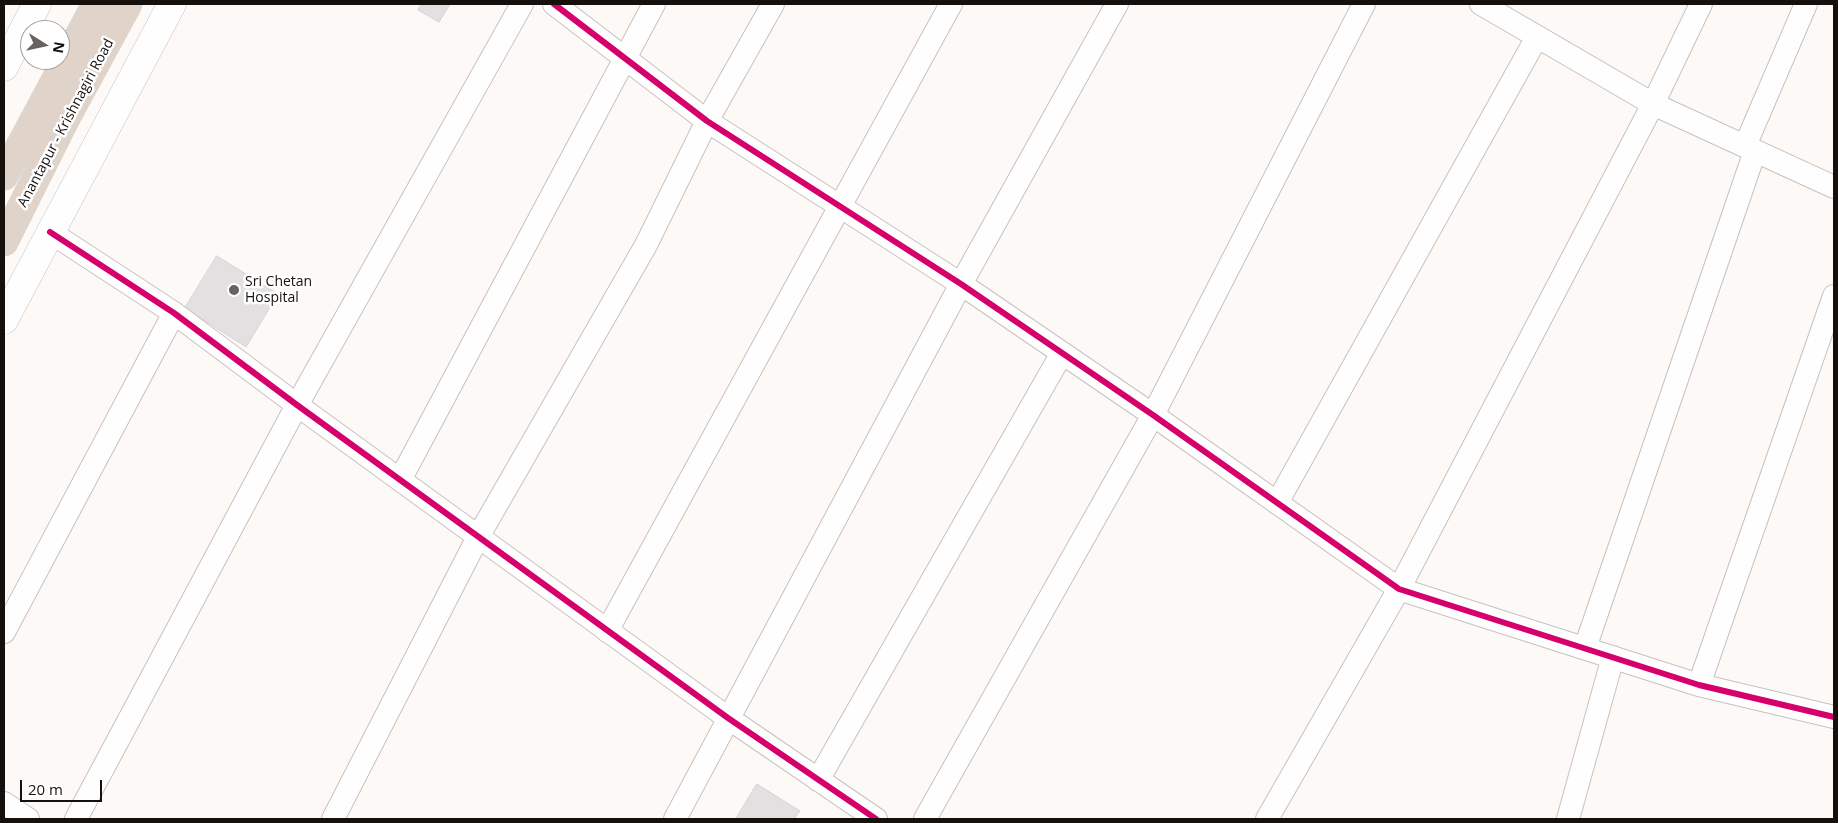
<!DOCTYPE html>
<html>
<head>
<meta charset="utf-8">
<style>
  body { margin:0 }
  #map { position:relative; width:1838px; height:823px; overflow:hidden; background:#fcf9f7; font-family:"Open Sans",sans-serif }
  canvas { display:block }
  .frame { position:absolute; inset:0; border:5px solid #16100d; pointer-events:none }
  .north { position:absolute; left:20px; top:20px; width:50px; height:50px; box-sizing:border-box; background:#fff; border:1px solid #a29f9e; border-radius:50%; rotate:100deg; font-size:14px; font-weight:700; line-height:20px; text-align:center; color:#16100d }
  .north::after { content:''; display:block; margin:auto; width:18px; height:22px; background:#66625f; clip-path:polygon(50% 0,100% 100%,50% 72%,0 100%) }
  .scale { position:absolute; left:20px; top:780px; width:82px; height:22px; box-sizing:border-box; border:2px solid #16100d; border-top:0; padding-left:6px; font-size:15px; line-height:18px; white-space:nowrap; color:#16100d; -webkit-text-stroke:4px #fff; paint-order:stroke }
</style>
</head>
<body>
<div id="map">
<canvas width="1838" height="823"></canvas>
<div class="frame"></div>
<div class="north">N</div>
<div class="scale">20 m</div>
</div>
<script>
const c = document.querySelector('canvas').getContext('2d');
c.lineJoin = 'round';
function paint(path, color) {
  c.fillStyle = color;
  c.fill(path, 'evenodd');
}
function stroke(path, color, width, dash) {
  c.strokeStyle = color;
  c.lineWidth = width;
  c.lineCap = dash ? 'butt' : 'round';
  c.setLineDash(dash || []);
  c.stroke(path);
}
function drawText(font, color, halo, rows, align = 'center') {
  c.font = font + ' "Open Sans",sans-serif';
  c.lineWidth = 5;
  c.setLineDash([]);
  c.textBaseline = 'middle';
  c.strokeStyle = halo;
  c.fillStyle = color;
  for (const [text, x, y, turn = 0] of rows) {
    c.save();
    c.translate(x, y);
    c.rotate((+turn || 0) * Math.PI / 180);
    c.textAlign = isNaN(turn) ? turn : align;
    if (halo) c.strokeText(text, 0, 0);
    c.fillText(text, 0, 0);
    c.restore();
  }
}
const building = new Path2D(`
  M 422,4 L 450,4 L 439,22 L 418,10 Z
  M 217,256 L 278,294 L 246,347 L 185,308 Z
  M 757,784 L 800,811 L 794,819 L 736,819 Z`);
paint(building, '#e3e0e2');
stroke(building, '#d4d2d4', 1);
const street = new Path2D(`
  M 554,4 L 707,121 L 961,284 L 1153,415 L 1399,589 L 1699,685 L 1834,717
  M 1481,4 L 1653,104 L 1834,187
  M 1745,146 L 1806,4
  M 50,232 L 174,313 L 297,405 L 728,718 L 876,819
  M 400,480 L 654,4
  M 1277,503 L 1537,37
  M 607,631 L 951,4
  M 4,632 L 174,313
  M 1585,648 L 1755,151
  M 1699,685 L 1834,296
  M 818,780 L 1062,353
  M 4,803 L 28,819
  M 76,819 L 297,405 L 522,4
  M 333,819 L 478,537 L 646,245 L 707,121 L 773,4
  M 675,819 L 961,284 L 1117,4
  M 925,819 L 1153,415 L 1364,4
  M 1267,819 L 1399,589 L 1653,104 L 1701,4
  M 1568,819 L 1613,657`);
const secondary = new Path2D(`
  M 4,67 L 37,4
  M 4,320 L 172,4`);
const highway = new Path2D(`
  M 4,176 L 96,4
  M 4,242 L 66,118 L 128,4`);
stroke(street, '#c7c2bf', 24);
stroke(secondary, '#c7c2bf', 29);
stroke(highway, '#d9d6d5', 29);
stroke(street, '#fffefe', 22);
stroke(secondary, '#fffefe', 28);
stroke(highway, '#e0d3ca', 28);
stroke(new Path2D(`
  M 554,4 L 707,121 L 961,284 L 1153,415 L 1399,589 L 1699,685 L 1834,717
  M 50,232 L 174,313 L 297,405 L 728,718 L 876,819`), '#d6006c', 6);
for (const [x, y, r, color] of [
  [234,290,6,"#66625f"]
]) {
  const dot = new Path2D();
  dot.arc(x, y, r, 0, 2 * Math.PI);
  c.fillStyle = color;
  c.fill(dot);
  stroke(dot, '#fff', 2);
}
drawText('14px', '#16100d', '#fff', [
  ["Anantapur - Krishnagiri Road",66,123,-62]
]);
drawText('14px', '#16100d', '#fff', [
  ["Sri Chetan",245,282],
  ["Hospital",245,298]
], 'left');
</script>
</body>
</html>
